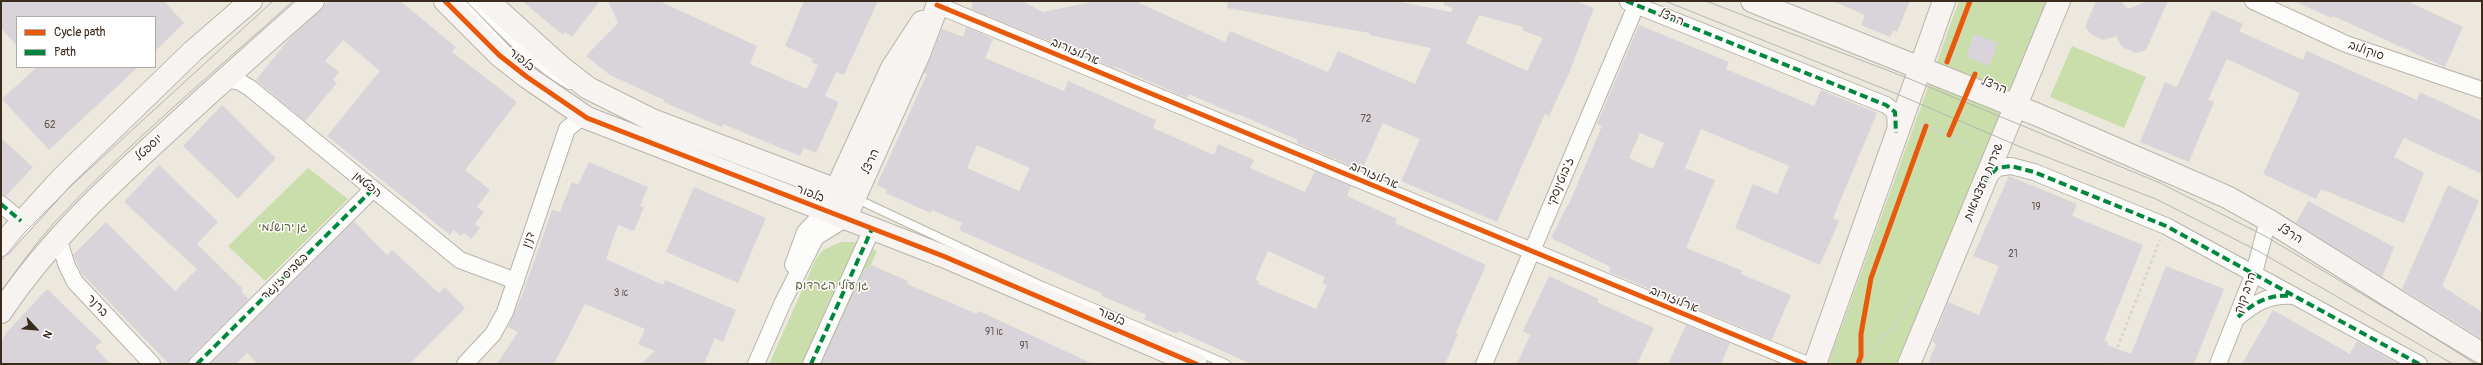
<!DOCTYPE html>
<html>
<head>
<meta charset="utf-8">
<style>
  body { margin:0 }
  #map { position:relative; width:2483px; height:365px; overflow:hidden; background:#ece8dd; font-family:Pangolin,sans-serif }
  canvas { display:block }
  .frame { position:absolute; inset:0; border:2px solid #3b2a1e; pointer-events:none }
  .legend { position:absolute; left:16px; top:16px; width:140px; height:52px; box-sizing:border-box; background:#fff; border:1px solid #b1aaa5; margin:0; padding:5px 7px; list-style:none; font-size:12px; color:#3b2a1e }
  .legend li { display:flex; align-items:center; gap:8px; height:20px }
  .legend b { width:20px; border:1px solid #b1aaa5 }
  .north { position:absolute; left:16px; top:309px; width:40px; height:40px; -webkit-text-stroke:3px #fff; paint-order:stroke; rotate:116deg; font-size:11px; font-weight:700; line-height:16px; text-align:center; color:#3b2a1e }
  .north::after { content:''; display:block; margin:auto; width:14px; height:18px; background:#3b2a1e; clip-path:polygon(50% 0,100% 100%,50% 72%,0 100%) }
</style>
</head>
<body>
<div id="map">
<canvas width="2483" height="365"></canvas>
<div class="frame"></div>
<ul class="legend">
<li><b style="height:5px;background:#e8590c"></b>Cycle path</li>
<li><b style="height:5px;background:#00873e"></b>Path</li>
</ul>
<div class="north">N</div>
</div>
<script>
const c = document.querySelector('canvas').getContext('2d');
c.lineJoin = 'round';
function paint(path, color) {
  c.fillStyle = color;
  c.fill(path, 'evenodd');
}
function stroke(path, color, width, dash) {
  c.strokeStyle = color;
  c.lineWidth = width;
  c.lineCap = dash ? 'butt' : 'round';
  c.setLineDash(dash || []);
  c.stroke(path);
}
function drawText(font, color, halo, rows, align = 'center') {
  c.font = font + ' Pangolin,"Playpen Sans Hebrew",sans-serif';
  c.lineWidth = 3;
  c.setLineDash([]);
  c.textBaseline = 'middle';
  c.strokeStyle = halo;
  c.fillStyle = color;
  for (const [text, x, y, turn = 0] of rows) {
    c.save();
    c.translate(x, y);
    c.rotate((+turn || 0) * Math.PI / 180);
    c.textAlign = isNaN(turn) ? turn : align;
    if (halo) c.strokeText(text, 0, 0);
    c.fillText(text, 0, 0);
    c.restore();
  }
}
paint(new Path2D(`
  M 1959,1 L 2051,1 L 1899,364 L 1828,364 Z
  M 2072,46 L 2146,77 L 2124,128 L 2050,97 Z
  M 308,168 L 348,199 L 265,281 L 228,246 Z
  M 841,242 L 854,242 L 877,251 L 826,364 L 769,364 L 816,259 L 823,250 Z`), '#c9deaa');
paint(new Path2D(`
  M 1,1 L 164,1 L 184,23 L 155,51 L 155,17 L 17,17 L 17,46 L 1,28 Z
  M 329,1 L 400,1 L 456,47 L 452,52 L 517,102 L 465,170 L 490,190 L 477,207 L 484,212 L 475,224 L 480,228 L 471,239 L 464,233 L 461,236 L 453,230 L 450,235 L 327,136 L 380,71 L 343,40 L 325,61 L 339,72 L 333,80 L 337,83 L 305,121 L 256,80 L 289,39 Z
  M 522,1 L 600,1 L 572,37 L 565,32 L 563,35 Z
  M 608,1 L 659,1 L 757,46 L 750,64 L 807,89 L 818,65 L 811,62 L 813,59 L 785,46 L 804,1 L 878,1 L 844,75 L 836,72 L 825,96 L 839,102 L 816,153 L 804,148 L 800,156 L 723,124 L 722,127 L 663,102 L 664,100 L 610,75 L 586,56 L 618,23 Z
  M 973,1 L 1022,1 L 1043,12 L 1096,1 L 1135,1 L 1225,42 L 1230,31 L 1328,72 L 1338,51 L 1415,84 L 1431,48 L 1369,35 L 1370,33 L 1227,8 L 1228,1 L 1396,1 L 1451,12 L 1453,8 L 1444,5 L 1444,1 L 1576,1 L 1594,8 L 1570,71 L 1549,116 L 1545,114 L 1497,222 L 1401,181 L 1420,139 L 1383,123 L 1362,170 L 1297,143 L 1298,140 L 1238,114 L 1237,115 L 1189,94 L 1187,98 L 1116,67 L 1115,68 L 971,9 ZM 1479,15 L 1523,27 L 1522,30 L 1543,38 L 1527,71 L 1466,43 Z
  M 1832,1 L 1910,1 L 1897,32 L 1894,30 L 1890,37 L 1861,25 L 1865,15 Z
  M 2096,1 L 2121,1 L 2128,9 L 2148,1 L 2168,1 L 2146,50 L 2136,53 L 2122,47 L 2116,36 L 2104,40 L 2092,35 L 2085,27 Z
  M 2294,1 L 2407,1 L 2463,27 L 2445,67 L 2333,16 L 2332,18 Z
  M 2212,10 L 2243,24 L 2239,31 L 2303,60 L 2307,51 L 2417,100 L 2420,92 L 2482,121 L 2482,174 L 2404,138 L 2394,157 L 2424,173 L 2404,223 L 2321,189 L 2316,199 L 2263,174 L 2300,93 L 2227,59 L 2208,100 L 2214,102 L 2189,162 L 2140,142 L 2165,82 L 2177,87 Z
  M 1639,25 L 1729,62 L 1726,69 L 1814,106 L 1821,90 L 1877,113 L 1833,218 L 1839,221 L 1820,265 L 1735,228 L 1753,184 L 1777,194 L 1789,166 L 1701,129 L 1685,168 L 1715,180 L 1686,248 L 1743,271 L 1741,274 L 1791,295 L 1772,340 L 1609,272 L 1611,267 L 1551,238 L 1568,204 L 1569,204 L 1602,126 L 1597,124 ZM 1640,133 L 1664,143 L 1653,169 L 1629,158 Z
  M 966,27 L 993,39 L 985,58 L 1064,91 L 1068,81 L 1156,120 L 1153,128 L 1214,155 L 1218,144 L 1254,160 L 1250,168 L 1305,192 L 1315,171 L 1351,186 L 1347,196 L 1397,219 L 1395,223 L 1486,265 L 1456,333 L 1458,334 L 1445,364 L 1251,364 L 1178,331 L 1177,334 L 1144,319 L 1146,315 L 1102,296 L 1103,294 L 959,230 L 962,223 L 932,210 L 931,213 L 886,193 L 887,190 L 877,185 L 927,74 L 924,73 L 942,29 L 963,37 ZM 977,145 L 1030,168 L 1019,191 L 967,168 ZM 1268,251 L 1325,277 L 1322,283 L 1327,285 L 1316,309 L 1258,284 L 1259,281 L 1255,280 Z
  M 1974,34 L 1998,43 L 1989,66 L 1966,57 Z
  M 37,67 L 138,67 L 49,150 L 2,99 Z
  M 222,105 L 276,158 L 238,199 L 183,146 Z
  M 1,138 L 33,167 L 6,196 L 1,195 Z
  M 589,162 L 648,187 L 640,206 L 644,207 L 634,231 L 618,225 L 606,259 L 663,285 L 665,280 L 736,310 L 723,342 L 715,338 L 704,364 L 641,364 L 655,351 L 638,344 L 645,329 L 585,304 L 554,364 L 497,364 L 518,332 L 508,327 L 523,293 L 552,210 L 560,212 L 572,182 L 578,185 Z
  M 159,165 L 218,222 L 197,244 L 243,289 L 241,291 L 249,299 L 190,357 L 188,364 L 169,364 L 82,274 L 73,255 L 106,222 L 175,291 L 197,269 L 124,202 Z
  M 2009,176 L 2077,204 L 2072,216 L 2143,245 L 2104,341 L 2108,342 L 2107,345 L 2131,354 L 2166,266 L 2224,289 L 2194,364 L 1928,364 L 1936,344 L 1932,342 L 1948,302 L 1979,315 L 1999,266 L 1973,256 Z
  M 2448,185 L 2479,201 L 2442,286 L 2482,312 L 2482,339 L 2402,289 Z
  M 694,187 L 766,218 L 738,283 L 666,252 Z
  M 2308,201 L 2394,247 L 2382,277 L 2296,223 Z
  M 354,221 L 387,255 L 392,250 L 439,293 L 445,287 L 465,308 L 410,364 L 258,364 L 247,353 L 236,364 L 210,364 Z
  M 871,265 L 908,281 L 907,284 L 977,314 L 979,311 L 1093,364 L 821,364 L 865,268 L 869,269 Z
  M 1549,276 L 1599,299 L 1597,302 L 1654,328 L 1637,364 L 1517,364 L 1530,335 L 1523,331 Z
  M 47,289 L 102,342 L 95,347 L 110,364 L 1,364 L 1,343 L 7,332 Z
  M 2273,310 L 2350,354 L 2357,341 L 2399,364 L 2242,364 Z
  M 1686,325 L 1730,343 L 1721,364 L 1668,364 Z`), '#d9d4d9');
const lane = new Path2D(`
  M 460,1 L 508,51
  M 472,1 C 501,30 532,64 569,85
  M 855,198 L 1042,286 L 1226,364`);
const street = new Path2D(`
  M 2253,1 L 2346,44 L 2482,90
  M 1628,2 L 1886,105 L 1895,112 L 1896,131
  M 937,5 L 1805,364
  M 225,79 L 240,82 L 250,88 L 460,260 L 516,281
  M 1985,180 L 1997,168 L 2011,166 L 2034,172 L 2166,226 L 2419,364
  M 1,204 L 21,221
  M 58,238 L 67,266 L 75,282 L 152,364
  M 793,265 L 805,232 L 825,211
  M 2238,317 C 2256,302 2270,294 2294,296
  M 197,364 L 372,190
  M 465,364 L 493,334 L 505,312 L 567,129 L 579,119 L 587,118
  M 756,364 L 783,302 L 816,237 L 845,219
  M 811,364 L 872,229
  M 1484,364 L 1638,1
  M 2218,364 L 2254,273 L 2268,220`);
const secondary = new Path2D(`
  M 445,1 L 499,55 L 527,77 L 587,118 L 943,256 L 1196,364
  M 488,1 L 561,67 L 588,88 L 652,120 L 855,197
  M 1752,1 L 2038,115 L 2227,197 L 2268,220 L 2482,354
  M 830,203 L 892,68 L 922,22
  M 849,210 L 919,54 L 939,1
  M 1,245 L 62,178 L 193,51 L 251,1
  M 1,312 C 47,243 106,188 167,132 C 215,88 264,44 313,1
  M 1815,364 L 1944,1
  M 1909,364 L 2059,1`);
stroke(lane, '#b8b4ac', 10);
stroke(street, '#b8b4ac', 18);
stroke(secondary, '#b8b4ac', 24);
stroke(new Path2D(`
  M 1951,61 L 1972,1
  M 1921,124 L 1979,148
  M 1863,364 L 1865,359 L 1900,318 L 1915,294
  M 2111,364 L 2160,240`), '#d5d4d0', 2.5, [3, 3]);
stroke(lane, '#fcfcfa', 8);
stroke(street, '#fcfcfa', 16);
stroke(secondary, '#f6f3f0', 22);
stroke(new Path2D(`
  M 1665,1 L 1897,94 L 2023,148 L 2156,199 L 2260,252 L 2453,364
  M 1706,1 L 1905,77 L 2160,183 L 2265,236 L 2479,364
  M 1,261 L 25,232 L 71,186 L 273,1
  M 1,291 C 18,269 34,245 53,224 C 127,144 212,74 293,1`), '#b6b4b1', 1);
stroke(new Path2D(`
  M 1626,1 L 1886,105 L 1895,112 L 1896,133
  M 1984,182 L 1997,168 L 2011,166 L 2034,172 L 2166,226 L 2419,364
  M 1,204 L 21,221
  M 2238,317 C 2255,302 2269,294 2292,296
  M 197,364 L 372,190
  M 811,364 L 872,229`), '#00873e', 4, [8, 4]);
stroke(new Path2D(`
  M 445,1 L 499,55 L 527,77 L 587,118 L 943,256 L 1196,364
  M 937,5 L 1805,364
  M 1947,62 L 1970,1
  M 1949,135 L 1975,74
  M 1858,364 L 1861,356 L 1861,334 L 1871,278 L 1926,126`), '#e8590c', 5);
drawText('10px', '#62544d', null, [
  ["72",1366,119],
  ["62",50,125],
  ["19",2036,207],
  ["21",2013,254],
  ["3 א",621,293],
  ["91 א",994,332],
  ["91",1024,346]
]);
drawText('12px', '#3b2a1e', '#fff', [
  ["הרצל",1671,18,22],
  ["סוקולוב",2366,51,19],
  ["ארלוזורוב",1075,52,23],
  ["בלפור",521,60,38],
  ["הרצל",1994,86,22],
  ["יוספטל",149,148,-42],
  ["הרצל",871,162,-66],
  ["ארלוזורוב",1374,176,23],
  ["ז'בוטינסקי",1561,182,-67],
  ["שדרות העצמאות",1984,182,-67],
  ["הפטמן",367,185,40],
  ["בלפור",810,194,21],
  ["הרצל",2290,234,32],
  ["דנין",529,240,-71],
  ["בשביס זינגר",285,277,-45],
  ["הרב קוק",2246,293,-70],
  ["ארלוזורוב",1674,300,22],
  ["ברנר",97,306,47],
  ["בלפור",1111,317,23]
]);
drawText('12px', '#5d5d3b', '#fff', [
  ["גן ירושלמי",283,228],
  ["גן עולי הגרדום",832,286]
]);
</script>
</body>
</html>
